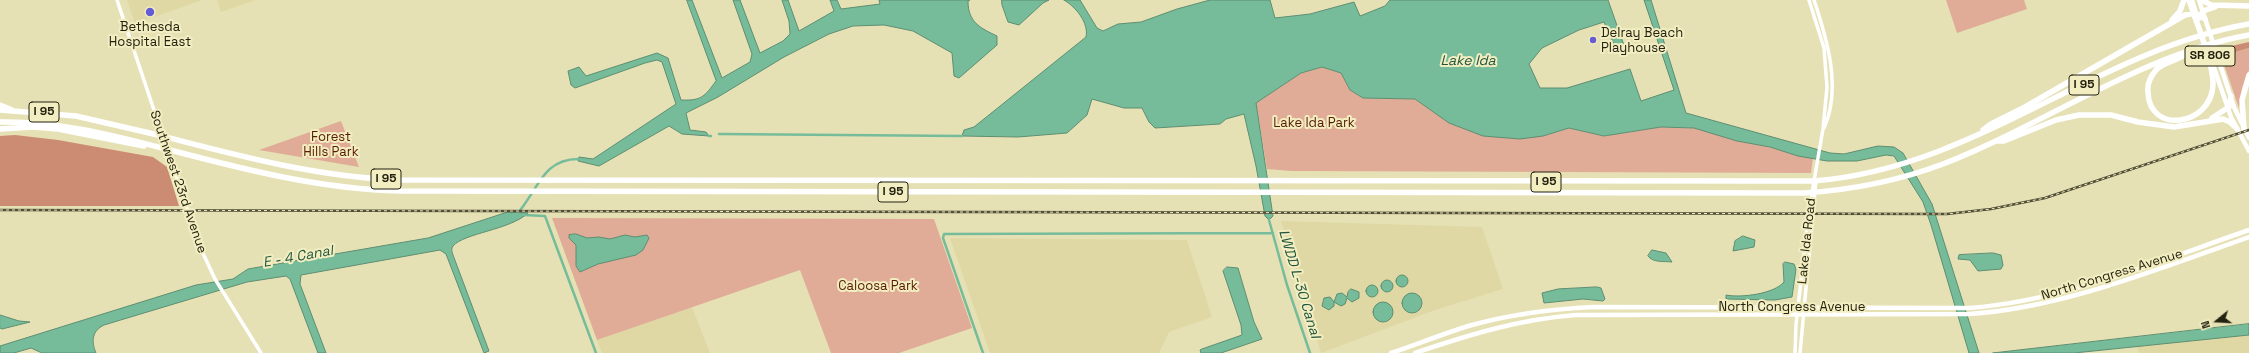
<!DOCTYPE html>
<html>
<head>
<meta charset="utf-8">
<style>
  body { margin:0 }
  #map { position:relative; width:2249px; height:353px; overflow:hidden; background:#e6e1b4; font-family:"Space Grotesk",sans-serif }
  canvas { display:block }
  .north { position:absolute; left:2197px; top:301px; width:40px; height:40px; -webkit-text-stroke:3px #f3eec1; paint-order:stroke; rotate:252deg; font-size:11px; font-weight:700; line-height:16px; text-align:center; color:#232110 }
  .north::after { content:''; display:block; margin:auto; width:14px; height:18px; background:#232110; clip-path:polygon(50% 0,100% 100%,50% 72%,0 100%) }
</style>
</head>
<body>
<div id="map">
<canvas width="2249" height="353"></canvas>
<div class="north">N</div>
</div>
<script>
const c = document.querySelector('canvas').getContext('2d');
c.lineJoin = 'round';
function paint(path, color) {
  c.fillStyle = color;
  c.fill(path, 'evenodd');
}
function stroke(path, color, width, dash) {
  c.strokeStyle = color;
  c.lineWidth = width;
  c.lineCap = dash ? 'butt' : 'round';
  c.setLineDash(dash || []);
  c.stroke(path);
}
function drawText(font, color, halo, rows, align = 'center') {
  c.font = font + ' "Space Grotesk",sans-serif';
  c.lineWidth = 4;
  c.setLineDash([]);
  c.textBaseline = 'middle';
  c.strokeStyle = halo;
  c.fillStyle = color;
  for (const [text, x, y, turn = 0] of rows) {
    c.save();
    c.translate(x, y);
    c.rotate((+turn || 0) * Math.PI / 180);
    c.textAlign = isNaN(turn) ? turn : align;
    if (halo) c.strokeText(text, 0, 0);
    c.fillText(text, 0, 0);
    c.restore();
  }
}
paint(new Path2D(`
  M 127,0 L 202,0 L 135,24 Z
  M 217,0 L 256,0 L 221,12 Z
  M 1281,221 L 1482,227 L 1503,289 L 1435,310 L 1321,353 Z
  M 950,238 L 1187,240 L 1212,317 L 1169,332 L 1159,353 L 990,353 Z
  M 692,307 L 710,353 L 602,353 L 597,340 Z
  M 2249,335 L 2249,353 L 2139,353 L 2137,346 Z`), '#dfd8a4');
paint(new Path2D(`
  M 1946,0 L 2024,0 L 2027,9 L 1957,33 Z
  M 2249,48 L 2249,70 L 2242,88 L 2239,108 L 2221,56 Z
  M 1322,67 L 1341,73 L 1350,90 L 1363,98 L 1415,99 L 1427,107 L 1543,136 L 1569,128 L 1604,136 L 1661,127 L 1694,128 L 1813,158 L 1811,173 L 1291,171 L 1267,169 L 1256,103 L 1301,73 Z
  M 341,121 L 359,167 L 259,150 Z
  M 552,218 L 934,219 L 972,328 L 899,353 L 831,353 L 800,270 L 597,340 Z`), '#e0ac98');
paint(new Path2D(`
  M 2249,42 L 2249,48 L 2221,56 L 2218,49 Z
  M 15,135 L 58,140 L 153,157 L 167,167 L 179,206 L 0,206 L 0,136 Z`), '#cc8b73');
const water = new Path2D(`
  M 687,0 L 692,0 L 722,78 L 750,62 L 752,54 L 733,0 L 740,0 L 760,53 L 783,41 L 790,34 L 789,21 L 782,0 L 788,0 L 799,31 L 834,11 L 830,0 L 837,0 L 841,9 L 880,4 L 879,0 L 970,0 L 968,1 C 968,22 980,28 997,36 L 997,45 L 959,78 L 954,76 L 952,53 L 913,31 L 884,25 L 853,26 L 829,34 L 784,57 L 718,97 L 686,113 L 690,130 L 706,132 L 709,136 L 682,134 L 669,126 L 599,166 L 578,161 L 579,157 L 593,159 L 676,104 L 662,62 L 657,60 L 645,63 L 575,88 L 571,85 L 568,71 L 579,67 L 586,76 L 657,53 L 668,58 L 681,100 C 702,101 705,96 716,81 Z
  M 1002,0 L 1049,0 L 1043,3 L 1019,25 L 1008,22 L 1002,5 Z
  M 1064,0 L 1080,0 L 1097,28 L 1103,31 L 1118,24 L 1141,22 L 1177,9 L 1210,0 L 1270,0 L 1275,18 L 1310,14 L 1354,2 L 1360,16 L 1385,6 L 1390,0 L 1608,0 L 1625,48 L 1617,51 L 1604,22 L 1579,30 L 1542,48 L 1529,64 L 1540,88 L 1567,88 L 1630,69 L 1641,101 L 1674,90 L 1644,0 L 1651,0 L 1686,113 L 1830,153 L 1844,154 L 1878,146 L 1894,147 L 1903,153 L 1932,204 L 1979,353 L 1969,353 L 1931,225 L 1923,202 L 1894,156 L 1886,155 L 1857,161 L 1827,161 L 1798,156 L 1770,147 L 1737,141 L 1694,128 L 1661,127 L 1604,136 L 1569,128 L 1543,136 L 1520,139 L 1483,136 L 1449,123 L 1415,99 L 1363,98 L 1350,90 L 1341,73 L 1322,67 L 1301,73 L 1256,103 L 1273,216 L 1269,220 L 1265,216 L 1256,166 L 1244,114 L 1226,119 L 1220,124 L 1155,128 L 1149,122 L 1142,108 L 1124,108 L 1092,99 L 1087,115 L 1067,133 L 1018,137 L 962,136 L 964,130 L 974,127 L 1086,37 C 1089,23 1076,7 1064,0 Z
  M 508,212 L 528,213 C 510,230 464,233 453,246 C 451,249 452,252 453,255 L 489,351 L 484,353 L 446,254 L 440,250 L 301,275 L 300,284 L 326,353 L 318,353 L 290,279 L 286,276 L 247,282 L 104,325 C 92,331 91,341 96,353 L 42,353 L 31,348 L 14,353 L 0,353 L 0,346 L 196,285 L 233,279 L 248,269 L 428,238 Z
  M 576,234 L 587,238 L 599,237 L 610,239 L 625,235 L 635,237 L 647,235 L 649,238 L 643,250 L 636,255 L 598,264 L 580,272 L 576,266 L 576,245 L 569,238 L 569,235 Z
  M 1743,236 L 1755,240 L 1754,247 L 1733,251 L 1735,241 Z
  M 1652,250 L 1666,253 L 1672,262 C 1663,261 1653,263 1648,256 Z
  M 1993,253 L 2001,255 L 2003,265 L 2001,269 L 1978,271 L 1970,260 L 1958,259 L 1959,255 Z
  M 1785,262 L 1794,264 L 1796,269 L 1792,297 L 1775,300 L 1726,299 L 1726,295 C 1741,298 1774,294 1784,282 L 1783,264 Z
  M 1227,267 L 1238,268 L 1254,322 L 1262,339 L 1221,353 L 1201,353 L 1200,350 L 1202,349 L 1242,335 L 1241,325 L 1223,271 Z
  M1396 281a6 6 0 1 1 12 0a6 6 0 1 1-12 0Z
  M1381 286a6 6 0 1 1 12 0a6 6 0 1 1-12 0Z
  M1366 291a6 6 0 1 1 12 0a6 6 0 1 1-12 0Z
  M 1597,287 L 1601,288 L 1605,299 L 1603,301 L 1583,299 L 1544,303 L 1542,293 L 1558,289 Z
  M 1351,289 L 1359,292 L 1359,298 L 1352,302 L 1347,298 L 1345,304 L 1341,306 L 1334,302 L 1334,306 L 1329,310 L 1322,306 L 1324,298 L 1330,297 L 1334,302 L 1337,294 L 1342,293 L 1347,297 L 1348,292 Z
  M1402 303a10 10 0 1 1 20 0a10 10 0 1 1-20 0Z
  M1373 312a10 10 0 1 1 20 0a10 10 0 1 1-20 0Z
  M 0,315 L 19,321 L 30,322 L 2,329 L 0,328 Z
  M 2249,324 L 2249,335 L 2074,353 L 1993,353 Z`);
paint(water, '#76bc9a');
stroke(water, '#5d8e71', 1);
stroke(new Path2D(`
  M 719,134 L 962,136
  M 709,136 L 711,136
  M 517,214 C 538,191 542,159 578,159
  M 524,215 L 545,216 L 596,353
  M 1269,220 L 1287,285 L 1310,353
  M 983,353 L 943,238 L 944,234 L 1273,233`), '#76bc9a', 2.5);
stroke(new Path2D(`
  M 117,0 L 200,247 L 215,279 L 261,353
  M 1814,0 C 1827,39 1842,88 1824,128
  M 1795,353 L 1796,325 L 1809,210 L 1823,129 L 1827,87 L 1824,48 L 1809,0
  M 1800,353 L 1816,180`), '#fff', 3.5);
stroke(new Path2D(`
  M 2192,0 L 2196,13
  M 2199,0 L 2234,107 L 2249,138
  M 2212,62 L 2231,117 L 2249,151
  M 1391,353 C 1418,344 1445,333 1472,325 C 1512,314 1553,309 1594,307 L 1969,308 C 2064,301 2159,261 2249,230
  M 1415,353 C 1468,335 1520,319 1576,315 L 1969,314 C 2063,308 2160,268 2249,237`), '#fff', 4.5);
stroke(new Path2D(`
  M 2202,0 L 2211,5 L 2249,6
  M 2199,18 L 2203,11 L 2215,7
  M 2172,20 L 2180,11 L 2184,0
  M 2183,56 C 2175,61 2163,63 2156,70 C 2151,76 2147,84 2148,92 C 2149,135 2211,126 2213,85 C 2214,64 2196,22 2189,0
  M 0,105 L 12,110
  M 0,110 L 76,116 L 158,135
  M 2212,118 L 2229,107 L 2231,96
  M 0,122 C 56,121 109,134 162,148
  M 0,129 L 33,127 L 58,129 L 144,146
  M 2244,129 L 2242,100 L 2249,75
  M 1983,130 L 1991,124 L 2025,107 L 2185,15 L 2195,13 L 2205,19
  M 166,137 C 243,157 319,177 399,180 L 1813,181 C 1976,169 2094,51 2249,24
  M 1996,141 L 2004,141 L 2056,120 L 2079,115 L 2111,115 L 2138,122 L 2174,127 L 2223,119 L 2230,122 L 2237,129
  M 170,150 C 246,170 321,189 400,191 L 1804,193 C 1851,190 1898,181 1943,164 C 2046,124 2139,55 2249,35`), '#fff', 5.5);
const rail = new Path2D(`
  M 0,210 L 1947,214 L 1991,209 L 2045,198 L 2249,130`);
stroke(rail, '#504e36', 2.5);
stroke(rail, '#f3eec1', 1, [3]);
for (const [x, y, r, color] of [
  [150,12,5,"#645cd6"],
  [1593,40,4,"#645cd6"]
]) {
  const dot = new Path2D();
  dot.arc(x, y, r, 0, 2 * Math.PI);
  c.fillStyle = color;
  c.fill(dot);
  stroke(dot, '#f3eec1', 1.5);
}
for (const [x, y, w] of [
  [2210,56,50],
  [2084,85,30],
  [44,112,30],
  [386,179,30],
  [1546,182,30],
  [893,192,30]
]) {
  const box = new Path2D();
  box.roundRect(x - w / 2, y - 10, w, 20, 3);
  c.fillStyle = '#f3eec1';
  c.fill(box);
  stroke(box, '#232110', 1);
}
drawText('bold 12px', '#232110', null, [
  ["SR 806",2210,56],
  ["I 95",2084,85],
  ["I 95",44,112],
  ["I 95",386,179],
  ["I 95",1546,182],
  ["I 95",893,192]
]);
drawText('13px', '#232110', '#f3eec1', [
  ["Bethesda",150,27],
  ["Hospital East",150,42],
  ["Delray Beach",1601,33,"left"],
  ["Playhouse",1601,48,"left"]
]);
drawText('13px', '#561b01', '#f3eec1', [
  ["Lake Ida Park",1314,123],
  ["Forest",331,137],
  ["Hills Park",331,152],
  ["Caloosa Park",878,286]
]);
drawText('13px', '#232110', '#f3eec1', [
  ["Southwest 23rd Avenue",178,182,71],
  ["Lake Ida Road",1807,241,-84],
  ["North Congress Avenue",2112,275,-17],
  ["North Congress Avenue",1792,307]
]);
drawText('italic 14px', '#20563e', '#f3eec1', [
  ["Lake Ida",1468,61],
  ["E - 4 Canal",298,257,-10],
  ["LWDD L-30 Canal",1299,284,73]
]);
</script>
</body>
</html>
